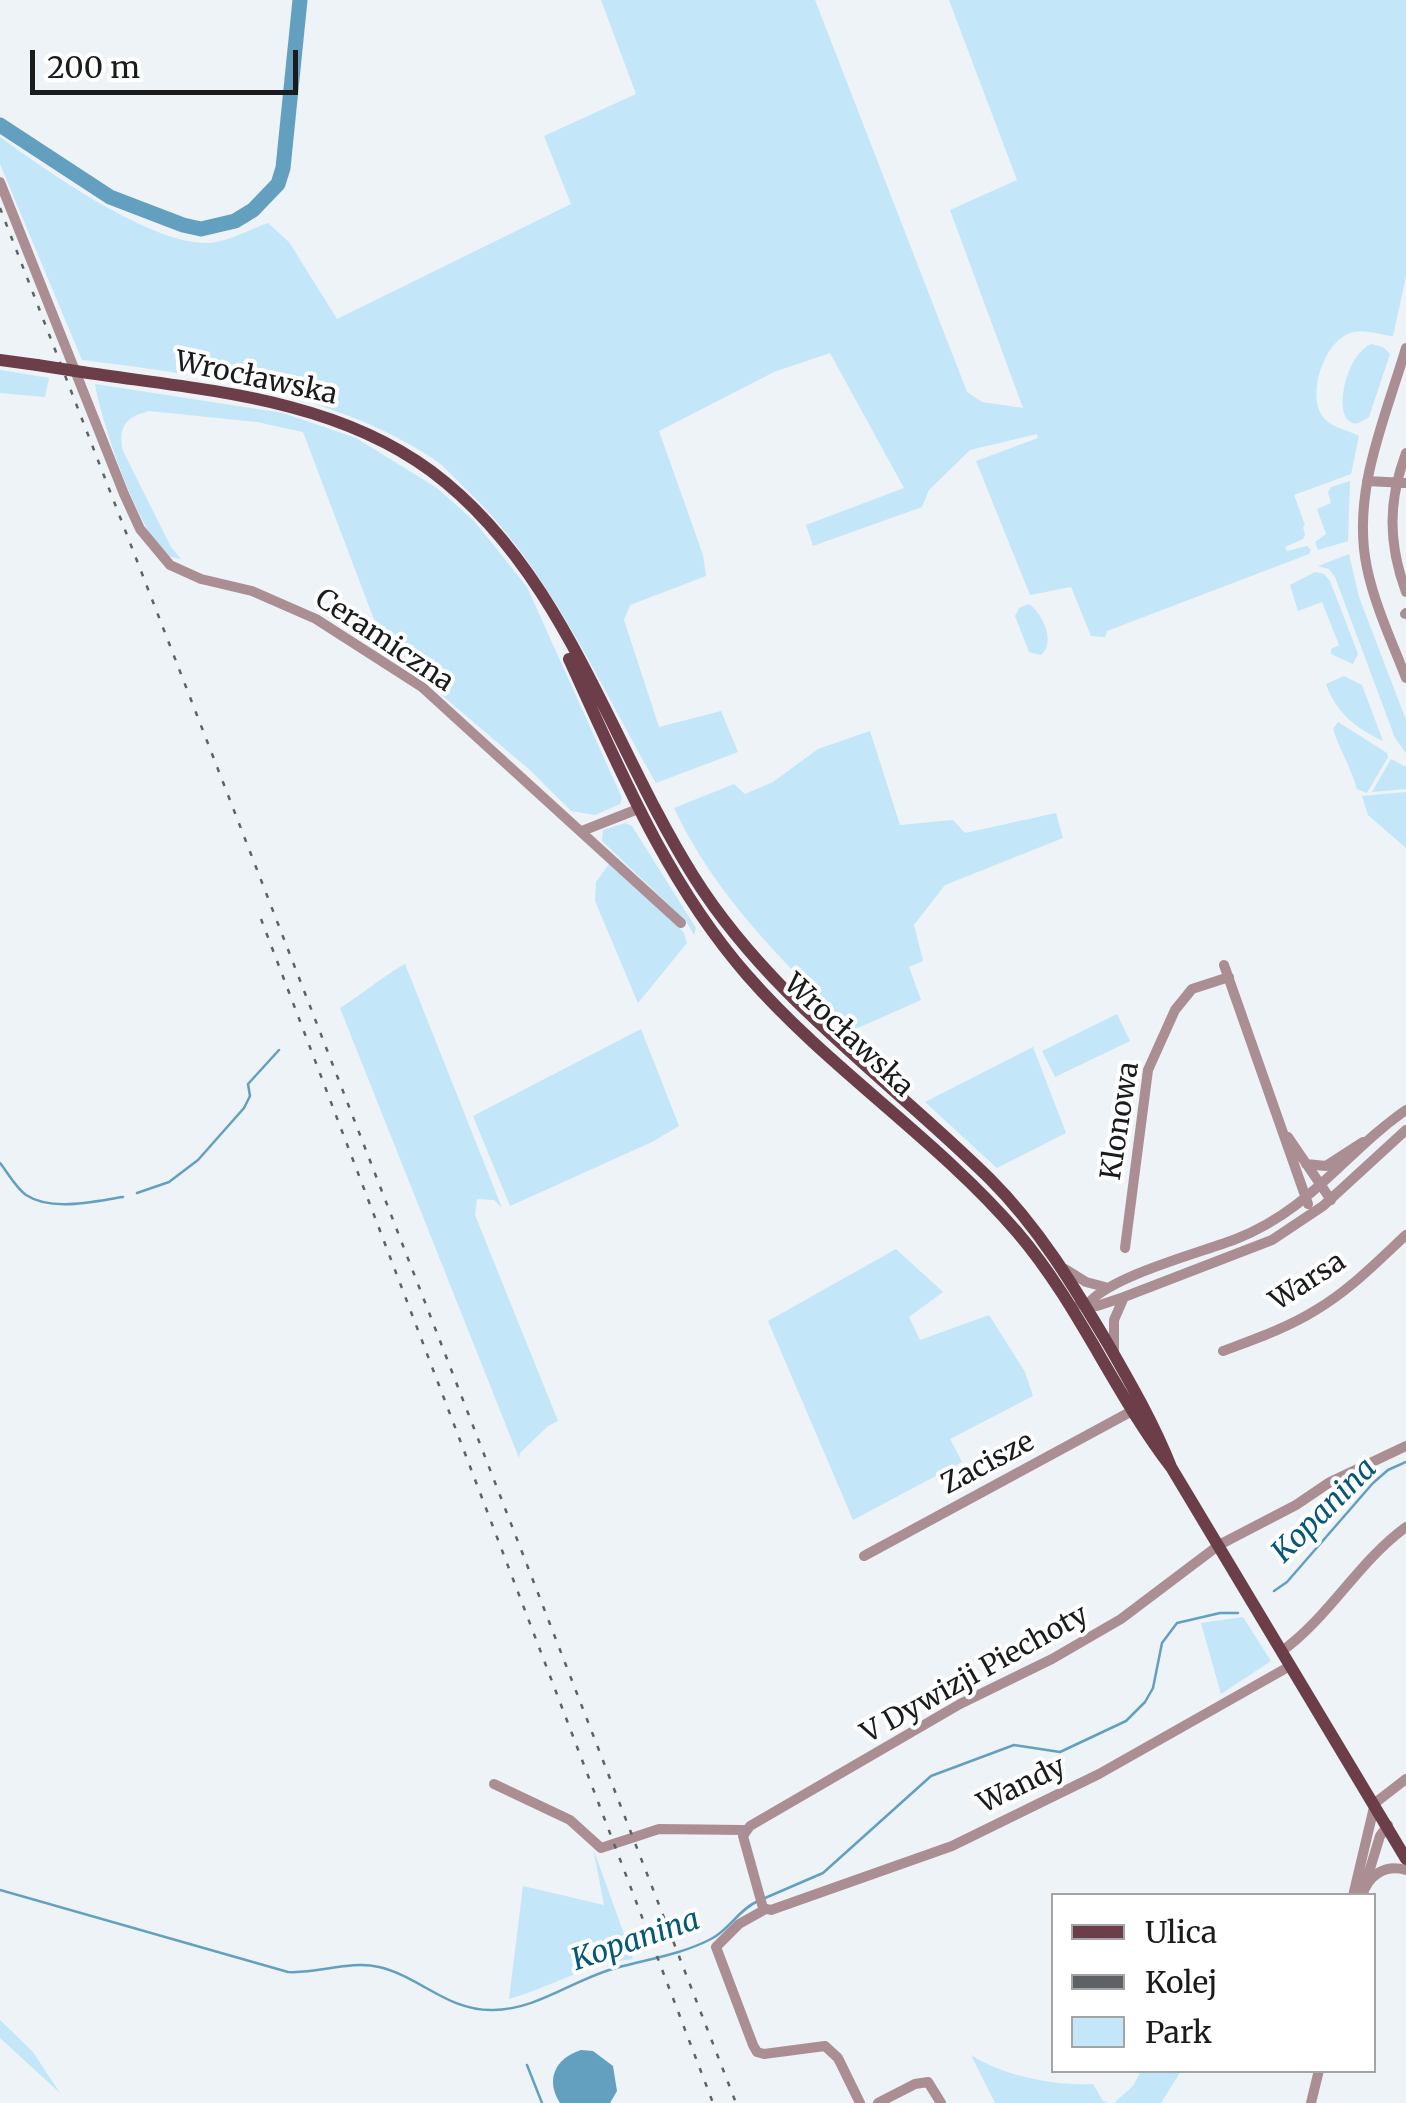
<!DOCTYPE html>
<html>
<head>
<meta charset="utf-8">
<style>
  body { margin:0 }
  #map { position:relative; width:1406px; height:2103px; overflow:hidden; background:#edf3f6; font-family:Merriweather,serif }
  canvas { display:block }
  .legend { position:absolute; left:1051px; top:1893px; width:325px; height:180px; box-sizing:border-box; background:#fff; border:2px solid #a3a4a4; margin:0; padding:12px 18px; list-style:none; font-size:30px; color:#191b1c }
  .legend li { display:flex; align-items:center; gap:20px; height:50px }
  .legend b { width:50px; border:2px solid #a3a4a4 }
  .scale { position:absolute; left:30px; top:50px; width:268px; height:45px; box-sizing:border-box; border:5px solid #191b1c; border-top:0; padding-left:12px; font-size:30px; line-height:35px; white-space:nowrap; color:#191b1c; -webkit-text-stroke:8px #fff; paint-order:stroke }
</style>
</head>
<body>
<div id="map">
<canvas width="1406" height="2103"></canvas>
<ul class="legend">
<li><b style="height:12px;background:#6c3e49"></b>Ulica</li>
<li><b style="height:12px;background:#5f6264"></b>Kolej</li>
<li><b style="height:28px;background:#c3e6f9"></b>Park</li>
</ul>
<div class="scale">200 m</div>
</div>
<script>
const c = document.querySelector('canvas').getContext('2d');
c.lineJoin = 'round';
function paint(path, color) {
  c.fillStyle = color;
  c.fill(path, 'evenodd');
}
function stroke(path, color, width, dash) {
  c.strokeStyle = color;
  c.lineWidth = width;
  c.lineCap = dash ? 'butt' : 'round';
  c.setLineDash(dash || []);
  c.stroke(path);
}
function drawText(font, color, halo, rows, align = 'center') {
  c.font = font + ' Merriweather,serif';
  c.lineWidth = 8;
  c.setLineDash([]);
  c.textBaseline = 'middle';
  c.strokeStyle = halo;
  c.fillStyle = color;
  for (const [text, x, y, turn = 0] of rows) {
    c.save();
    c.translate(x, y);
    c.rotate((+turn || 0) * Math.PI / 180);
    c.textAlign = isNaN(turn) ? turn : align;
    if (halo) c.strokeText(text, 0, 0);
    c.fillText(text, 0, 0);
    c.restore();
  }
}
paint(new Path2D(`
  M 601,0 L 815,0 L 967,392 L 982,402 L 1023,408 L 950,210 L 1017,180 L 949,0 L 1406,0 L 1406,276 L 1393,336 C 1381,335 1366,329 1354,332 C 1325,337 1305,396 1324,418 C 1332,428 1348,430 1359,436 L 1351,474 L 1294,495 L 1305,525 L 1303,527 L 1305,535 L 1303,539 L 1285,547 L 1287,551 L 1307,546 L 1311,550 L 1309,554 L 1107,631 L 1105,637 L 1091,636 L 1071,587 L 1030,595 L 976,461 L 1038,438 L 1037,434 L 970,450 L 929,490 L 922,507 L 813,546 L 806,525 L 904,488 L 830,353 L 774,372 L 659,431 L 703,555 L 706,576 L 630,605 L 624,620 L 659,727 L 721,711 L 738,752 L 656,783 C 599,684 549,568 466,489 C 455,479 445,466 432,458 C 335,393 196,374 82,360 L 0,164 L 0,137 C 47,171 152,246 210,243 C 229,241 251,229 268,223 L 289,242 L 337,319 L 571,204 L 544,136 L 636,94 Z
  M 1371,344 L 1383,347 L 1390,354 L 1369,417 C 1359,422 1356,428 1346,418 C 1336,398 1350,353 1371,344 Z
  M 0,370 L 49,378 L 45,397 L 0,393 Z
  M 95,384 L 283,413 L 356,438 L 437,488 L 475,522 L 527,587 L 622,798 L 620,804 L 595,815 L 571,811 L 531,771 L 378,641 L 378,630 L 303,432 L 257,422 L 149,411 C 125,417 118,427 123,451 L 171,547 L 181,559 C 175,558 170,557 166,554 C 138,530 101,421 95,384 Z
  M 1350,481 L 1348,541 L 1318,550 L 1315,542 L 1326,534 L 1317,509 L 1331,503 L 1328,492 L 1331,487 Z
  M 1349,554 L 1359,597 L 1406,720 L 1406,753 L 1395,738 L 1335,577 L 1329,569 L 1318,566 Z
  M 1315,572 L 1324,574 L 1330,581 L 1358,654 L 1353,664 L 1331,654 L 1331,649 L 1339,645 L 1322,602 L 1298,611 L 1290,585 Z
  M 1029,604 C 1043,614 1056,643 1041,655 L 1029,652 L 1015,616 L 1019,608 Z
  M 1344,676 L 1362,685 L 1383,741 C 1357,729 1336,713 1326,684 Z
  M 1338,722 L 1387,753 L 1388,757 L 1367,793 L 1357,789 C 1351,767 1340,751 1333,729 Z
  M 870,731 L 900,825 L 953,820 L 965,833 L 1056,813 L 1063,838 L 945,885 L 914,925 L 923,961 L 909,967 L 921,1000 L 853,1030 C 785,964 715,896 674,808 L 734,784 L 745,794 L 773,782 L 818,749 Z
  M 1391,759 L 1406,767 L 1406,789 L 1372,792 Z
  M 1406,792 L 1406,848 L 1368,815 L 1362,796 Z
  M 625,823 L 632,826 L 696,928 L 694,935 L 686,921 L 602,841 L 603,830 Z
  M 609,864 L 676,924 L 684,933 L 687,943 L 638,1003 L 595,901 L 596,882 Z
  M 405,964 L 502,1208 L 494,1200 L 477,1199 L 475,1215 L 558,1421 L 548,1426 L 520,1453 L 519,1458 L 340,1008 C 364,993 380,978 405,964 Z
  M 1117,1014 L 1130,1041 L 1055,1077 L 1042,1051 Z
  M 641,1029 L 679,1126 L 652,1142 L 510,1206 L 473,1116 Z
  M 1033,1047 L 1066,1133 L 997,1168 L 925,1102 Z
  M 896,1249 L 943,1292 L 909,1317 L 920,1340 L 989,1315 L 1025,1372 L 1033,1396 L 950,1439 L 962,1462 L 853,1520 L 768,1321 Z
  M 1243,1617 L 1271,1661 L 1221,1694 L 1201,1623 Z
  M 593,1848 L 633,1959 C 589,1963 551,1987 509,1999 L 523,1886 L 604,1905 Z
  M 0,2020 L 33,2052 L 60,2093 L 0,2038 Z
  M 971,2055 C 1003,2076 1055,2086 1093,2084 L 1103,2101 L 1109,2103 L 995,2103 Z
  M 1141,2071 L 1181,2071 L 1161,2103 L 1114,2103 L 1133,2086 Z`), '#c3e6f9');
paint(new Path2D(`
  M 581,2050 L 593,2051 L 613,2066 L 617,2091 L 610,2103 L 560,2103 C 545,2080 555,2058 581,2050 Z`), '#63a0bf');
stroke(new Path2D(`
  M 0,1163 C 8,1173 16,1188 26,1195 C 52,1212 95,1201 123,1197
  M 137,1193 L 169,1182 L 198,1160 L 244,1108 L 250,1096 L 248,1084 L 279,1050
  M 1274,1591 L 1287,1582 L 1373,1483 L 1388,1470 L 1406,1462
  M 0,1890 L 288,1972 C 318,1974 350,1960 379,1967 C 421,1977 447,2011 493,2010 C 537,2010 574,1979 616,1968 C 648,1959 680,1955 711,1939 C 729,1930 738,1910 758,1901
  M 765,1898 L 823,1873 L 931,1776 L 1014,1745 L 1060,1752 L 1126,1721 L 1145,1702 L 1153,1688 L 1162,1643 L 1177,1623 L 1220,1613 L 1238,1613
  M 527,2065 L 542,2103`), '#63a0bf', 2.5);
stroke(new Path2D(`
  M 0,125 L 110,197 L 183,225 L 201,229 L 235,221 L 253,210 L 278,184 L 283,168 L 300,0`), '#63a0bf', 15);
stroke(new Path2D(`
  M 0,182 L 124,494 L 140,529 L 170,565 L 201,579 L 252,591 L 316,619 L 422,687 L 681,923
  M 1406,348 C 1385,419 1351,493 1367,568 C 1375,606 1392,642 1406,678
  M 1406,453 C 1388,501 1388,543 1406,592
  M 1367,481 L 1406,483
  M 1405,614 L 1406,613
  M 582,831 L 638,809
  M 1224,965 L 1308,1204
  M 1288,1137 L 1331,1200
  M 1306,1164 L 1326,1166 L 1363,1142
  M 1125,1248 L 1148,1070 L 1175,1010 L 1192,989 L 1229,977
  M 1065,1269 L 1086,1282 L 1105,1287
  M 1079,1304 L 1097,1306 L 1124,1297 L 1272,1240 L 1323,1206 L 1406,1130
  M 1085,1308 C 1102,1278 1200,1253 1236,1239 C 1312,1209 1344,1153 1406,1110
  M 1223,1351 C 1255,1339 1287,1328 1316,1310 C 1350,1290 1378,1261 1406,1235
  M 1114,1354 L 1114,1320 L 1124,1297
  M 864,1556 L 1132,1411
  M 1282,1651 C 1330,1616 1358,1562 1406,1527
  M 1290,1666 L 1099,1774 L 952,1846 L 771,1910 L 763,1908 L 743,1836 L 750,1826 L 960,1704 L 1052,1659 L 1121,1619 L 1219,1545 L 1296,1505 L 1330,1482 L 1406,1446
  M 494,1784 L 570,1820 L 601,1848 L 659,1829 L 744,1830
  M 1365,1885 L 1380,1836 L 1388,1825
  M 1353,1896 L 1375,1803 L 1406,1779
  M 1362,1896 C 1368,1875 1385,1864 1406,1870
  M 764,1910 L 739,1924 L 716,1947 L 753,2045 L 757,2052 L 764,2054 L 825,2046 L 838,2058 L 860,2103
  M 878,2103 L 915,2084 L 928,2082 L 941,2103
  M 1311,2103 L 1319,2070`), '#ab8e94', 10);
stroke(new Path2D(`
  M 0,360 L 37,365
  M 82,372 C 201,390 331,397 431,471 C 564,570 609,742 694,877 C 770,998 890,1080 990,1179 C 1039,1228 1073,1285 1108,1344 C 1131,1384 1154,1424 1171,1467
  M 569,659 C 620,770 666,882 747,975 C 829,1069 936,1138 1017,1232 C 1078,1303 1114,1393 1171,1467 L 1406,1859`), '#6c3e49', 12);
stroke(new Path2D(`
  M 0,208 L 736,2103
  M 261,919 L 713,2103`), '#5f6264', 2.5, [5, 10]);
stroke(new Path2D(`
  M 37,365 L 82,372`), '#6c3e49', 12);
drawText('28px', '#191b1c', '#fff', [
  ["Wrocławska",256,379,12],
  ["Ceramiczna",384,641,34],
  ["Wrocławska",848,1036,43],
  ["Klonowa",1121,1121,-81],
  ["Warsa",1308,1282,-33],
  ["Zacisze",988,1464,-28],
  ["V Dywizji Piechoty",975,1675,-29],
  ["Wandy",1022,1786,-26]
]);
drawText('italic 30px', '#055877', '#fff', [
  ["Kopanina",1325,1511,-45],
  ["Kopanina",636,1941,-19]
]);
</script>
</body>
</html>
